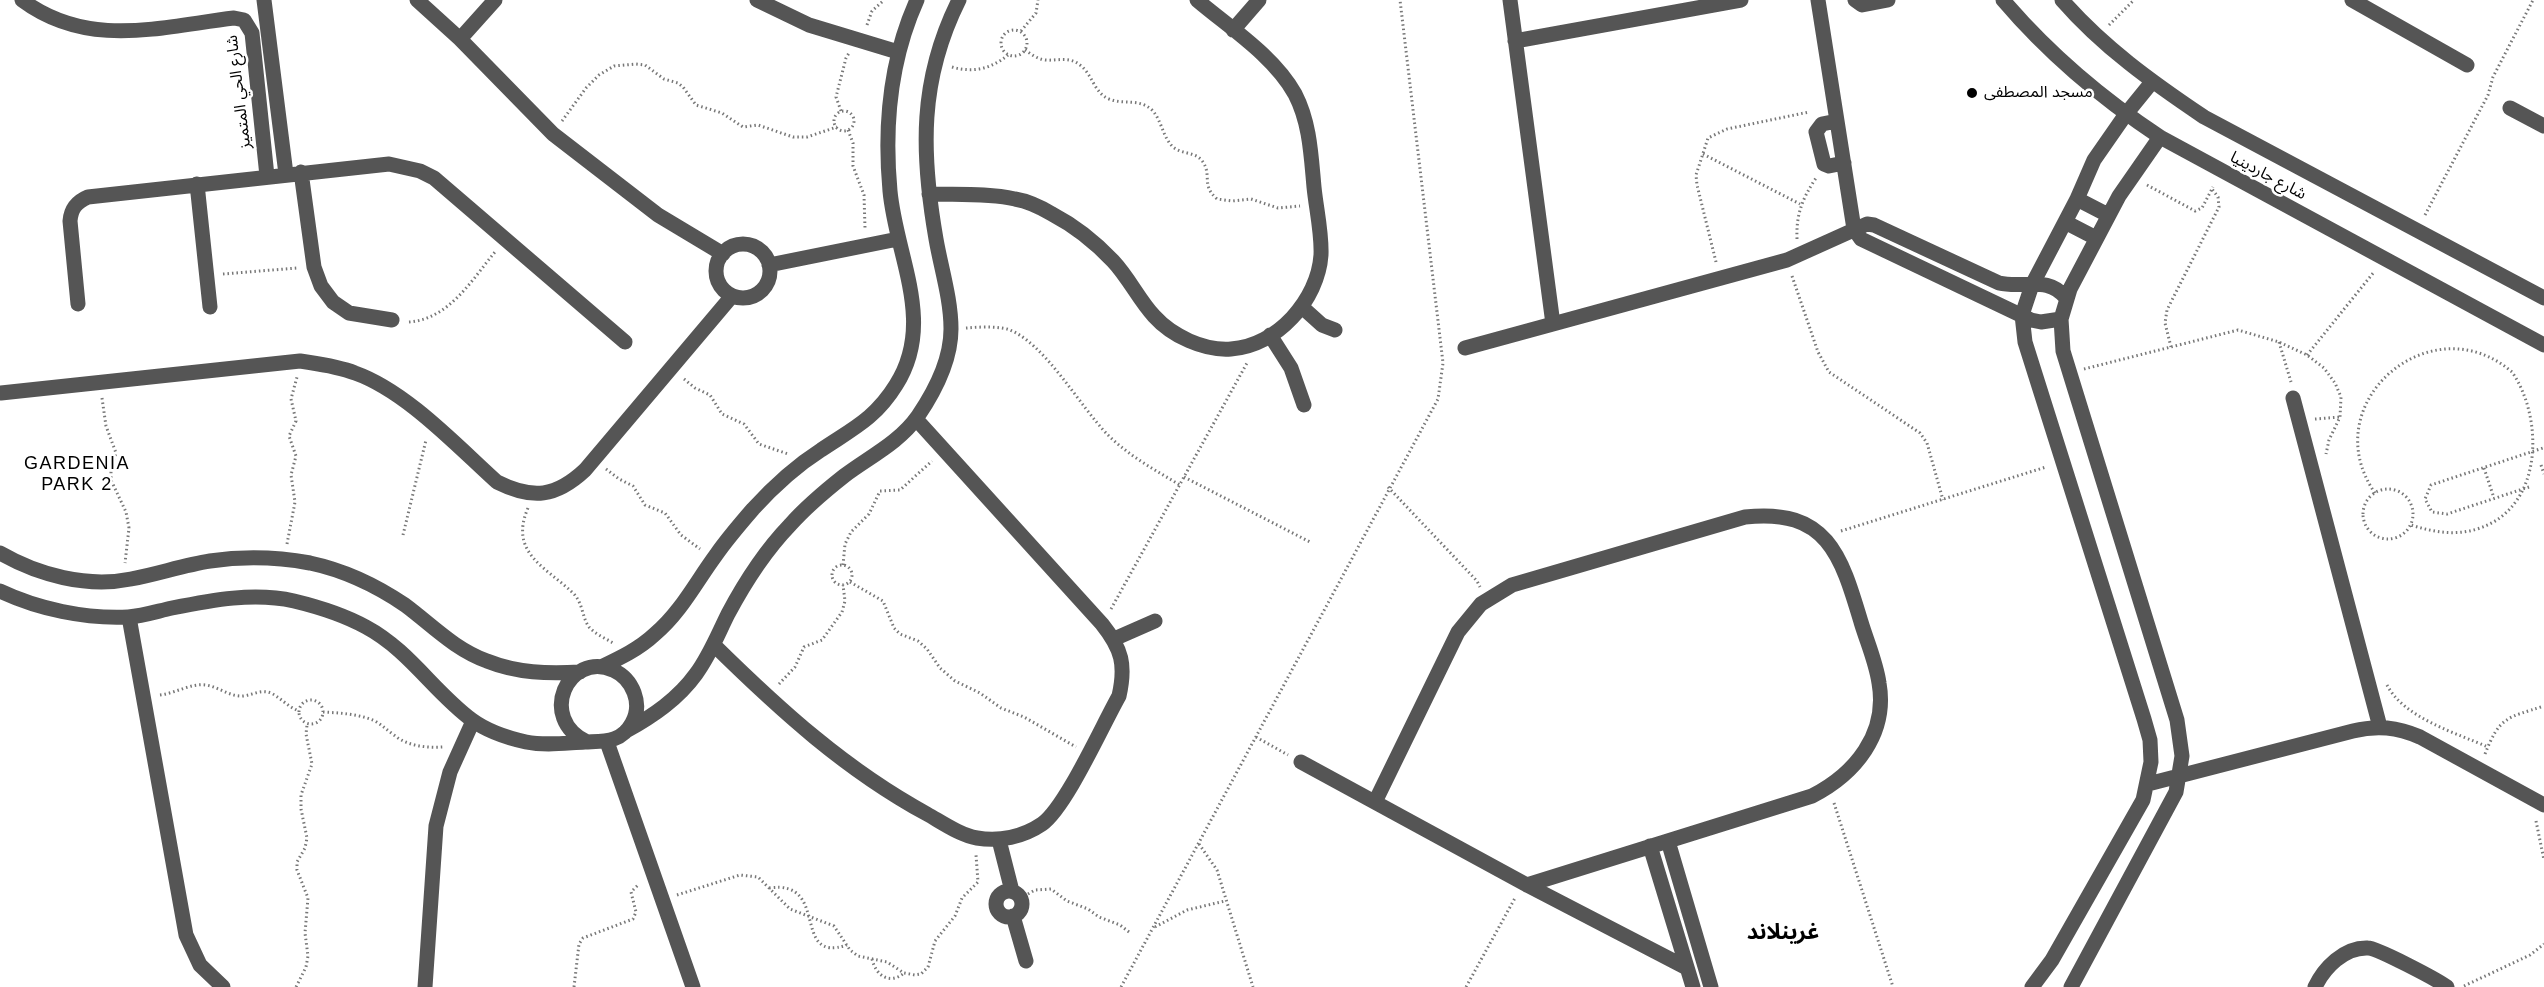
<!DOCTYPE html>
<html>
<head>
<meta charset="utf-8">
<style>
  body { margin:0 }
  canvas { display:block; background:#fff }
</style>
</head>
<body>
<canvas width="2544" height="987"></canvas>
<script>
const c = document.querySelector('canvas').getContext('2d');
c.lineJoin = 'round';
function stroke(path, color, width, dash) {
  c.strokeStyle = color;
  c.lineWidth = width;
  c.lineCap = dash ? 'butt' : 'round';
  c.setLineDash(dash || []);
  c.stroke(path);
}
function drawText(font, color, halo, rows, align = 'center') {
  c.font = font + ' Arial,"Noto Sans Arabic",sans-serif';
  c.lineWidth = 5;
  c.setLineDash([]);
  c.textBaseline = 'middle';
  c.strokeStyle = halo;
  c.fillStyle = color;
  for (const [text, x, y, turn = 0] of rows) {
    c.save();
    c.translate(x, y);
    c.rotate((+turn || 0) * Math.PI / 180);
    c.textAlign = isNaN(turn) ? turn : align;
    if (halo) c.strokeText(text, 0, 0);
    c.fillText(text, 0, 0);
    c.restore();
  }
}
stroke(new Path2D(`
  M 867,25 L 872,11 L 884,0
  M 2109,25 L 2134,0
  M1001 43a13 13 0 1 1 26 0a13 13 0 1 1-26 0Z
  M 1021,31 L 1036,13 L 1038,0
  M 1025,50 C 1031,54 1037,59 1045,60 C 1058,61 1069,56 1080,65 C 1093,75 1094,93 1109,99 C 1124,105 1139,98 1152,110 C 1162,121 1162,135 1172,146 C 1181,155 1196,151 1203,162 C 1212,176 1201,185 1217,199 L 1232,201 L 1251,199 L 1278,208 L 1300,206
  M 952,67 C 973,73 991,69 1008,55
  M 841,111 L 836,97 L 846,58 L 849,53
  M834 121a10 10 0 1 1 20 0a10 10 0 1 1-20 0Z
  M 562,121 L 586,88 L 599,75 L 614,66 L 636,64 L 645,65 L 664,79 L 678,83 L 683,87 L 696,105 L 722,113 L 743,127 L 758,125 L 793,137 L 807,137 L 837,127
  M 848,130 L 853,143 L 853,166 L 864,195 L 865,228
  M 1703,154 L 1800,204
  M 2147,185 L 2195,211 L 2202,208 L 2213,187
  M 2425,215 L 2488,95 L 2493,77 L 2533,0
  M 1797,239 C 1796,215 1802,199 1816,178
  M 1716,262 L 1697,185 L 1696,175 L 1708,138 L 1727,129 L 1809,112
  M 223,274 L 297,268
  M 1792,276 L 1818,352 L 1829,372 L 1920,433 L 1927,443 L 1943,500
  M 409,322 C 449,319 471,281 495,252
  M 966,328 C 979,327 993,326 1007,329 C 1043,340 1081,408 1108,435 C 1129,456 1155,470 1180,485
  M 2279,342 L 2291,382
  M 2171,347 L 2165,323 L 2167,310 L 2219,207 L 2218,197 L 2212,189
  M 2307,355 L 2374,272
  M 2084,369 L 2238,330 L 2279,342 L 2307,355 L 2324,368 L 2335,383 L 2341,397 L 2340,417 L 2329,440 L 2326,454
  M 684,379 L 695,388 L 710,395 L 722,414 L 744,424 L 759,444 L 788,454
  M 102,398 L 106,426 L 116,453 L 111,469 L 111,480 L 126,512 L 129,528 L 125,563
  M 2315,419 L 2340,417
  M 2541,465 L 2544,474
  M 2484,468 L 2494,498
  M 606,469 L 619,479 L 633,486 L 645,505 L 665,513 L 681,535 L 700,549
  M 1184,477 L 1312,543
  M 1388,487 L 1477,581 L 1480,587
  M 2529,487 L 2447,514 L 2432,512 L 2425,499 L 2431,485 L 2543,448
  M2363 514a25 25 0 1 1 50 0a25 25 0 1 1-50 0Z
  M 2375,493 C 2313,404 2431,302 2512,372 C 2544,418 2544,509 2477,529 C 2455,536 2433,532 2411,525
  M 528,508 C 508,554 548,568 574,594 C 583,604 582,617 589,627 C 595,634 605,638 613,643
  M 1841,531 L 2046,467
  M 403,535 L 426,440
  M 287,544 L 295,502 L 291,475 L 296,456 L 289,436 L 296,421 L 291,399 L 297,377
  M832 575a10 10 0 1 1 20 0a10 10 0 1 1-20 0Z
  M 843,565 L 845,544 L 851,532 L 869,514 L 880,491 L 900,490 L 932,461
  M 850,582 L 883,601 L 894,628 L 900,634 L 918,641 L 927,649 L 940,668 L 955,681 L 980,693 L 1001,708 L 1024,717 L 1076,747
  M 1111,609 L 1247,363
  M 779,684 L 795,667 L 804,647 L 822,640 L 842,612 L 845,601 L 843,585
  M 2387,685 C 2404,718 2456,733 2488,747
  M 160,695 C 176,693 191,683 206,685 C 219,687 230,697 243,696 C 253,695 261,689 271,693 C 281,698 288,707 299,711
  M299 712a12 12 0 1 1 24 0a12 12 0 1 1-24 0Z
  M 323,712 C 341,713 359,714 375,721 C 382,725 387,730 394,735 C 407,746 426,748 443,747
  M 1256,737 L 1288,755
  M 2485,754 C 2500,716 2507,718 2544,706
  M 1834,803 L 1893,987
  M 2536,821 L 2544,860
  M 1199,844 L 1217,870 L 1253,987
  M 769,888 C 831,879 790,964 847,945
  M 1028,894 L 1035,890 L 1051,889 L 1067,901 L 1088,909 L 1099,917 L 1120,925 L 1129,932
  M 677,895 L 740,875 L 758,877 L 790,909 L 834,926 L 850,950 L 858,956 L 887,962 L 904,973 L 915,975 L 921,974 L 928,967 L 935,941 L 955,916 L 962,898 L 978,882 L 976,855
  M 1155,927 L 1187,910 L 1225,901
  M 872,959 C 876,976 890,985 904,973
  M 2464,986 L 2530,955 L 2544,944
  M 296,987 L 306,967 L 308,956 L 305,933 L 308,898 L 297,870 L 297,862 L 305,848 L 307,838 L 301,809 L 301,795 L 312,764 L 306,734 L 307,725
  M 574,987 L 579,944 L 583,938 L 633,919 L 636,912 L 631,892 L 639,884
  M 1121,987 L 1438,399 L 1443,363 L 1400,0
  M 1466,987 L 1515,898`), '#777', 3, [1.5, 3]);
stroke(new Path2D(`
  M 22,0 C 88,49 159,27 234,18 L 244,20 L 252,33 L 267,176
  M 264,0 L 286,174
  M 417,0 L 460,39 L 553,134 L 658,215 L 723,254
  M 757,0 L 809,25 L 898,52
  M 1510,0 L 1553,324
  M 1818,0 L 1854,229 L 1861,239 L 2031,320 L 2041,322 L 2061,319
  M 1855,0 L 1862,5 L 1888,0
  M 2003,0 C 2049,54 2101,98 2160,137 L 2544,345
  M 2062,0 C 2103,47 2152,82 2204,117 L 2544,298
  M 2352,0 L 2467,65
  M 1233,30 L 1259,0
  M 460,39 L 495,0
  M 1515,41 L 1741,0
  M 2510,108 L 2544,126
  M 1837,121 L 1822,124 L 1816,132 L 1824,164 L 1829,166 L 1844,163
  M 301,172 L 314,267 L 321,286 L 333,302 L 349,313 L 392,320
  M 197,184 L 210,307
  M 929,194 C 957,195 987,193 1015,199 C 1027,201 1042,208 1052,214 C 1075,226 1096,243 1113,261 C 1129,278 1139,300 1154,316 C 1172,336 1204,351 1231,349 C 1277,346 1318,300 1321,255 C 1322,233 1316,208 1314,187 C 1311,155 1310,123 1295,94 C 1274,56 1230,28 1197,0
  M 2077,199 L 2108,215
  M 2065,222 L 2096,238
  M716 271a27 27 0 1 1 54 0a27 27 0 1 1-54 0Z
  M 769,265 L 898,239
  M 78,304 L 70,221 C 71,209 76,202 88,197 L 389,164 L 420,171 L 434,178 L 625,342
  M 1302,307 L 1322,325 L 1335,330
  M 1270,335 L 1291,368 L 1304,405
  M 1465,348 L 1787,260 L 1867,224 L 1874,225 L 1999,283 C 2024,289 2048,275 2066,298
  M 1,393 L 300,361 C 319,364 337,366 355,373 C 406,391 457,446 497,482 C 533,500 556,497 585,470 L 732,296
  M 2293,398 L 2380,727
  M 0,553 C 38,575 87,588 131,579 C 158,574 184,565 210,561 C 244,556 277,557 310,563 C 343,570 377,586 405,605 C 432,625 454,649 487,661 C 517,673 548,674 580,672
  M 0,591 C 38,609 85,619 128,617 C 143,616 158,611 172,608 C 212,600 254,592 294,601 C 319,607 344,615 366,627 C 409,650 434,692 472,720 C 487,731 508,738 526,742 C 546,746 565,743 585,742 C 604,741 621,743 632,723 C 643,704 633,679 613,670 C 568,651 537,718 587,742
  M 129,617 L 186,935 L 200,965 L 223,987
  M 1114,639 L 1155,621
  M 714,645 C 780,710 846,770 927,814 C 943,823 960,835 977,838 C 999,842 1023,837 1042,824 C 1066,807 1102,726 1119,696 C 1126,665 1122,649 1102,624 L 916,419
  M 601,667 C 620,658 639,649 655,634 C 681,612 696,582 716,555 C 727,539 740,524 753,509 C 773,487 796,466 821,450 C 852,429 875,419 896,385 C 936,322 896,257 890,191 C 884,126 890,60 917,0
  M 626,731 C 653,716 678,699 696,674 C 710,655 718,634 728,614 C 745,582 765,551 790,525 C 806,507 825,491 844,476 C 869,457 899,443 918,416 C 935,391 951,361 951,329 C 951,299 941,268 936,239 C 921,153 919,80 959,0
  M 607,742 L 693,987
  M 1301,762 L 1527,885 L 1687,968
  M 2148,784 L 2353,731 C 2377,725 2397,727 2420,737 L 2544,805
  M 1375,802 L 1458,632 L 1481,604 L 1512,585 L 1745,517 C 1827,508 1841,555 1861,622 C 1867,642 1876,662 1879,683 C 1888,734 1855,774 1812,796 L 1527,885
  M 999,840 L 1012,891
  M 1668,841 L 1711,987
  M 1650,846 L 1693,987
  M996 904a13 13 0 1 1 26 0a13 13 0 1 1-26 0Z
  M 1013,916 L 1026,961
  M 425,987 L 436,826 L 450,772 L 473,721
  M 2032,987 L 2052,960 L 2143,800 L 2151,762 L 2150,740 L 2144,719 L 2025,342 L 2022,315 L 2032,285 L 2077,199 L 2094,160 L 2126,114 L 2152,82
  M 2071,987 L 2176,792 L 2182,756 L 2177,720 L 2063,351 L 2061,319 L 2070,289 L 2119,196 L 2160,137
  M 2315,987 C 2324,968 2344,947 2368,948 C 2377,948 2438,980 2447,987`), '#555', 15);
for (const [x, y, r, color] of [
  [1972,93,6,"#000"]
]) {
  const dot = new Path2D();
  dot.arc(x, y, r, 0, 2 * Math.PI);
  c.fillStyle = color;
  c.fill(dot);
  stroke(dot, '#fff', 2);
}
drawText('16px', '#000', '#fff', [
  ["شارع الحي المتميز",239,92,-97],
  ["شارع جاردينيا",2268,176,28]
]);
drawText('16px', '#000', '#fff', [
  ["مسجد المصطفى",1984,93]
], 'left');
c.letterSpacing = '1.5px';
drawText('18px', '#000', '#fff', [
  ["GARDENIA",77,464],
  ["PARK 2",77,485]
]);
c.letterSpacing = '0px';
drawText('bold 22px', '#000', '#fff', [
  ["غرينلاند",1783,933]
]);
</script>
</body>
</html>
